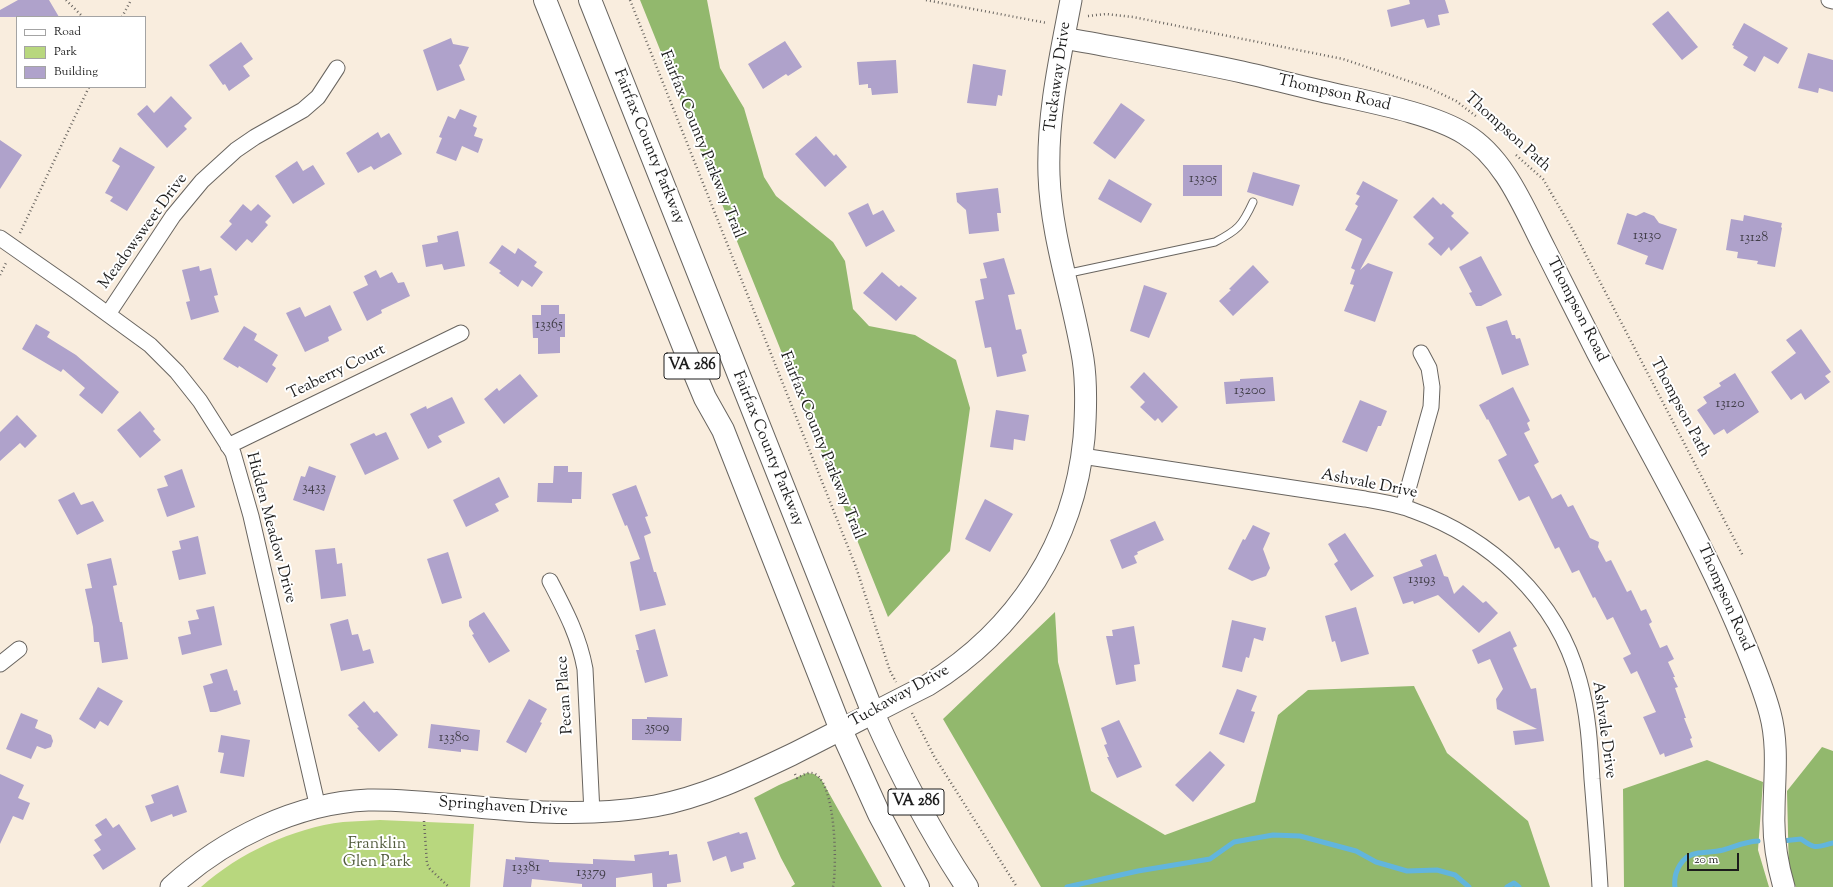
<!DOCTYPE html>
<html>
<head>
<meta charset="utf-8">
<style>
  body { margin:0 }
  #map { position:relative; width:1833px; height:887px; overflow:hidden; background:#f9edde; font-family:"Sorts Mill Goudy",serif }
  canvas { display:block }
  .legend { position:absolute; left:16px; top:16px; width:130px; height:72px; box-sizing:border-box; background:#fff; border:1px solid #a4a4a4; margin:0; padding:5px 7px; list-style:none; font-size:12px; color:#1c1c1c }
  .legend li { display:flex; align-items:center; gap:8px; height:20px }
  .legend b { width:20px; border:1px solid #a4a4a4 }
  .scale { position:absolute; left:1687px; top:853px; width:52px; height:18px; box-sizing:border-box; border:2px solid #1c1c1c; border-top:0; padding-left:5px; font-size:12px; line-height:14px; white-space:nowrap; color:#1c1c1c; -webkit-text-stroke:3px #fff; paint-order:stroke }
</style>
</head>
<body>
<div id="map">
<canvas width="1833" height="887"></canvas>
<ul class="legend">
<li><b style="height:5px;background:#fff"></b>Road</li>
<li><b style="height:11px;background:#b8d77e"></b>Park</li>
<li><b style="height:11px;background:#afa2cb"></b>Building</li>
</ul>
<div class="scale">20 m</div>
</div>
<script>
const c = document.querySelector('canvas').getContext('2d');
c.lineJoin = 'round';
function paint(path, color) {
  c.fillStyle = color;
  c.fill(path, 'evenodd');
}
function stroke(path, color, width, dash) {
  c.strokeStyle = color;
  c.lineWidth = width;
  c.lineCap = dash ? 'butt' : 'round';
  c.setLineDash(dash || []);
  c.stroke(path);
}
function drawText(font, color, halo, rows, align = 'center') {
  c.font = font + ' "Sorts Mill Goudy",serif';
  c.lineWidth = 4;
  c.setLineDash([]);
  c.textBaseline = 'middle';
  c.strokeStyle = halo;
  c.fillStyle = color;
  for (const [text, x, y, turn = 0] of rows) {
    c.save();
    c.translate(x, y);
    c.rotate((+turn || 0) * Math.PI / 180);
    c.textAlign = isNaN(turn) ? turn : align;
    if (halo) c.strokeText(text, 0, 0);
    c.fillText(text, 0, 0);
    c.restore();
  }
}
paint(new Path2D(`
  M 380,820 L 474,824 L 470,887 L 201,887 C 239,853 293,828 343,822 C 355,821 368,821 380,820 Z`), '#b8d77e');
paint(new Path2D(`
  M 640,0 L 707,0 L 720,68 L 744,108 L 764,177 L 776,196 L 833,242 L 845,261 L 853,309 L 869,326 L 915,335 L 956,360 L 970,408 L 950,551 L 888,617 Z
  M 1055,612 L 1058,662 L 1091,791 L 1165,835 L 1255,802 L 1278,715 L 1308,690 L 1414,686 L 1447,753 L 1528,821 L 1550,887 L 1041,887 L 943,719 Z
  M 1822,747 L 1833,751 L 1833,887 L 1796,887 L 1789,875 L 1787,791 Z
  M 1707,760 L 1763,782 L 1758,850 L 1769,887 L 1624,887 L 1623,789 Z
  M 807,773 L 814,774 L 821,779 L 882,887 L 791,887 L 795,884 L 781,858 L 754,798 L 779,785 Z`), '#92b86d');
stroke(new Path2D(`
  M 1782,841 L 1801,839 C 1816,850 1816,847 1833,843
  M 1067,887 L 1138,871 L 1210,859 L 1234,842 L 1273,835 L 1300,836 L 1356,851 L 1376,862 L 1407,871 L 1437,870 L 1455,875 L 1469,887
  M 1507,887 L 1514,883 L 1519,887
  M 1675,887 C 1673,872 1682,855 1698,853 C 1706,852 1715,852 1723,850 C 1737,846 1743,842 1758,841`), '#62b5dd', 5);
paint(new Path2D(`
  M 18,0 L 49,0 L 59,17 L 0,17 L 0,10 Z
  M 1409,0 L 1445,0 L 1449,13 L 1438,15 L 1440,25 L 1427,28 L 1424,19 L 1391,27 L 1387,10 L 1410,4 Z
  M 1668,11 L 1698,47 L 1682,60 L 1652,24 Z
  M 1744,23 L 1788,48 L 1778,64 L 1764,56 L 1755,72 L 1743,65 L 1748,57 L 1733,48 L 1734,46 L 1732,45 Z
  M 451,38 L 453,44 L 469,47 L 461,64 L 459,65 L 465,80 L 437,91 L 423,50 Z
  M 785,41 L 802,67 L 788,76 L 786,74 L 763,89 L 748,64 Z
  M 241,42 L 253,59 L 243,66 L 250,76 L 229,91 L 225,84 L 223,85 L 209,65 Z
  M 1808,53 L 1833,60 L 1833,92 L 1819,88 L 1818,93 L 1798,88 Z
  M 896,60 L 898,93 L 872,95 L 871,88 L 868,88 L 868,84 L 859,85 L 857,62 Z
  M 973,64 L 1006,70 L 1002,96 L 998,95 L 996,106 L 967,103 Z
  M 171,96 L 192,118 L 184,126 L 187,129 L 167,148 L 137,114 L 147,105 L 154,113 Z
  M 1121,103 L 1145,120 L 1115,159 L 1093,143 Z
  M 460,109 L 477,116 L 473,126 L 477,128 L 474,136 L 483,139 L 478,153 L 462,146 L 456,161 L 436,153 L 442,138 L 439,137 L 448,116 L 455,119 Z
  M 378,132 L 381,138 L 389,133 L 402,154 L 374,170 L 371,166 L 358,173 L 346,153 Z
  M 816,136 L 834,156 L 836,154 L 847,167 L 825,187 L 795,154 Z
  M 0,140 L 22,155 L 0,189 Z
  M 120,147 L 155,167 L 127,211 L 110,201 L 113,197 L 105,193 L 120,166 L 112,161 Z
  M 297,161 L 303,171 L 313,165 L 325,184 L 293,204 L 275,176 Z
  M 1183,165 L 1222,165 L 1222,196 L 1183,196 Z
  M 1253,172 L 1300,185 L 1293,206 L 1247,192 Z
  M 1109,179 L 1152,204 L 1141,223 L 1098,199 Z
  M 1363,181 L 1398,200 L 1360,270 L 1368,263 L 1393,272 L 1375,322 L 1344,311 L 1354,285 L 1350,284 L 1355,270 L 1351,268 L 1362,239 L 1345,230 L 1358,206 L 1355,204 L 1360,196 L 1356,194 Z
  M 998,188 L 1001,213 L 997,213 L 999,231 L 969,234 L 966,210 L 957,202 L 956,193 Z
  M 1433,197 L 1441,205 L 1443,203 L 1454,213 L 1451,216 L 1469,233 L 1451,251 L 1449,247 L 1441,256 L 1428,244 L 1434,238 L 1413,217 Z
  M 868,203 L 873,215 L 883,210 L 895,231 L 866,247 L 848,213 Z
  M 243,204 L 251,211 L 258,204 L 271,216 L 265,222 L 268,225 L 252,243 L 247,239 L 236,251 L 220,237 L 232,224 L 229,221 Z
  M 1644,212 L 1654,216 L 1659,223 L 1677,229 L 1663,270 L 1645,264 L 1648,256 L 1617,244 L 1627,213 L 1636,216 Z
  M 1744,215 L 1782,223 L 1781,227 L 1782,228 L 1775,267 L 1757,264 L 1758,261 L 1737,258 L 1738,252 L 1726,250 L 1731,219 L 1743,221 Z
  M 458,231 L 465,266 L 444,270 L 442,264 L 426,267 L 422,245 L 438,242 L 437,236 Z
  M 502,245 L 515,254 L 518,248 L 537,262 L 534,266 L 543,272 L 532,287 L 522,280 L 518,287 L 499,273 L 501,271 L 489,263 Z
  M 1481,256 L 1502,295 L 1481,306 L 1476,306 L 1469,293 L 1472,292 L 1459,267 Z
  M 1004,258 L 1015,294 L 1008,295 L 1016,330 L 1021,329 L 1027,353 L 1022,355 L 1026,371 L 997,377 L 991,347 L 985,348 L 975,301 L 984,299 L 980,279 L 987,278 L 983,263 Z
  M 1253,265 L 1269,282 L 1233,316 L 1219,301 L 1231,290 L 1229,289 Z
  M 199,266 L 200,271 L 211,268 L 218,295 L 214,296 L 219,312 L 191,320 L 186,302 L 190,301 L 182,270 Z
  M 376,270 L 380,278 L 392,272 L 398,283 L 404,282 L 410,296 L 381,310 L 382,313 L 367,321 L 353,292 L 368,285 L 364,276 Z
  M 882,272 L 899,287 L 901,285 L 917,298 L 896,321 L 863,293 Z
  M 1144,285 L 1167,293 L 1149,338 L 1130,331 Z
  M 330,305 L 342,330 L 328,337 L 329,341 L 305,352 L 286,313 L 300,307 L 305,317 Z
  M 541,305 L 559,305 L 559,314 L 565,314 L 565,337 L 560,337 L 560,353 L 538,354 L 538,338 L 533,338 L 532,315 L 541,315 Z
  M 1507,320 L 1512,335 L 1515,335 L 1516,339 L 1520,338 L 1529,365 L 1502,375 L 1486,327 Z
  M 36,324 L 50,332 L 47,337 L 76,355 L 119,392 L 102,414 L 79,395 L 85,388 L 63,369 L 61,372 L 22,349 Z
  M 244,326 L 257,334 L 254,340 L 278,355 L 272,365 L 276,368 L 267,383 L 239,366 L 238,368 L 223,359 Z
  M 1801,329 L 1831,372 L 1825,376 L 1830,382 L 1805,400 L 1801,393 L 1791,400 L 1771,372 L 1796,353 L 1786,340 Z
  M 1144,372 L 1178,407 L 1162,423 L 1158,418 L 1155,421 L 1140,407 L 1145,402 L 1130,387 Z
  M 1735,373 L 1759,412 L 1727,434 L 1724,429 L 1714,435 L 1697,410 L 1707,403 L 1703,397 L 1721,386 L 1719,383 Z
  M 520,374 L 538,396 L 504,424 L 484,399 L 497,388 L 499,391 Z
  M 1273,377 L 1275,401 L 1226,404 L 1224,382 L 1240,381 L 1240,379 Z
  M 1513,387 L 1530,421 L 1527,423 L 1530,430 L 1524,433 L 1539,462 L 1534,465 L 1552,499 L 1561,494 L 1568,507 L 1573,505 L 1590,538 L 1599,542 L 1598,547 L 1606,562 L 1611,560 L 1627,592 L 1631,590 L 1641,611 L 1646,609 L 1652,622 L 1649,624 L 1660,648 L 1667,645 L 1674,659 L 1668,662 L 1675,677 L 1673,677 L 1678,687 L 1675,688 L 1686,718 L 1684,718 L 1692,738 L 1690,739 L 1693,747 L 1665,757 L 1664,753 L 1660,755 L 1643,717 L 1656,712 L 1637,671 L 1631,674 L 1623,658 L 1631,654 L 1613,617 L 1607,620 L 1595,597 L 1593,598 L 1579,570 L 1572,573 L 1559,547 L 1555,549 L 1529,496 L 1519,501 L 1498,460 L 1507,455 L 1488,419 L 1487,420 L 1479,405 Z
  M 452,397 L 465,423 L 438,436 L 442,442 L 428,449 L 410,414 L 426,406 L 427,409 Z
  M 1360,400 L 1387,411 L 1381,426 L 1378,426 L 1367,452 L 1342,442 Z
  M 996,410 L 1029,415 L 1025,441 L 1014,439 L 1013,450 L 990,447 Z
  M 140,411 L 155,429 L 153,431 L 161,440 L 140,458 L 117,430 Z
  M 17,415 L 37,436 L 25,448 L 20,443 L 0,461 L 0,432 Z
  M 386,432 L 399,459 L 365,475 L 350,444 L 374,433 L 376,436 Z
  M 309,466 L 336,476 L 324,511 L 293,500 L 301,476 L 305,477 Z
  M 554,466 L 568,466 L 568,472 L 582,472 L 581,499 L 572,499 L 572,503 L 537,502 L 538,483 L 553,483 Z
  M 182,469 L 195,507 L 167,517 L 157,489 L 168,486 L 164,476 Z
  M 499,477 L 509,497 L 495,504 L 499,511 L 466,527 L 453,500 Z
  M 636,485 L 648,516 L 645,517 L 651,533 L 644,536 L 654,572 L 656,572 L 666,605 L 640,611 L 630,562 L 640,559 L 627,525 L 625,526 L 612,494 Z
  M 74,492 L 81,505 L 93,501 L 104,521 L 77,535 L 58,500 Z
  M 985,499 L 1013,514 L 990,552 L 965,539 Z
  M 1155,521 L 1164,540 L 1137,552 L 1138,554 L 1134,556 L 1137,563 L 1122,569 L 1110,540 Z
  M 1253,525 L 1270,533 L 1263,549 L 1270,568 L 1266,576 L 1252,581 L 1228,569 L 1243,539 L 1245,540 Z
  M 1345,533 L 1374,576 L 1351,591 L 1334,564 L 1338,561 L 1328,544 Z
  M 198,536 L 206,574 L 179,580 L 172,551 L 181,549 L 179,541 Z
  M 335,548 L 337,564 L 342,563 L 346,596 L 321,599 L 315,550 Z
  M 448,552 L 462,598 L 442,604 L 427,559 Z
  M 1436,554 L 1444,576 L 1448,577 L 1454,594 L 1463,585 L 1483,603 L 1486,601 L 1498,613 L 1479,633 L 1438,595 L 1414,604 L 1413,601 L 1403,604 L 1393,577 L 1423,566 L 1420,560 Z
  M 111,558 L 117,585 L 113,586 L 120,622 L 122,622 L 128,659 L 102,663 L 99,642 L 94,642 L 93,627 L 85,589 L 92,588 L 87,564 Z
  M 214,606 L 222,645 L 182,655 L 178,637 L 191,634 L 188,621 L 199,619 L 196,610 Z
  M 1356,607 L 1369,654 L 1341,662 L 1335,641 L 1332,642 L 1325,616 Z
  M 484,612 L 510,651 L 489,663 L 472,635 L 474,634 L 469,626 L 469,621 Z
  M 348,619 L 352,635 L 358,634 L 363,651 L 370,649 L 374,663 L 341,671 L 330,624 Z
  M 1232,620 L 1266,628 L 1263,641 L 1254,638 L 1249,658 L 1246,657 L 1242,672 L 1222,667 Z
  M 1134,626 L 1140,664 L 1134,665 L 1136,681 L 1116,685 L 1106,636 L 1113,636 L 1112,630 Z
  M 655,629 L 668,676 L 645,683 L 636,650 L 639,650 L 635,635 Z
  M 1510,631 L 1517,646 L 1513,648 L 1531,689 L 1536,688 L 1544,741 L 1515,745 L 1513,731 L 1537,729 L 1497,709 L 1496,699 L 1503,689 L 1490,659 L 1478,664 L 1472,650 Z
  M 227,669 L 234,691 L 237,690 L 241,704 L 216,712 L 210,712 L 203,686 L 213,683 L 210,674 Z
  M 98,687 L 123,701 L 108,726 L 100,721 L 95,729 L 79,719 Z
  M 1237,689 L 1257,696 L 1251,711 L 1255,712 L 1244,743 L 1219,734 Z
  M 529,699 L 547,709 L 540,722 L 542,723 L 526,753 L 506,742 Z
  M 364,701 L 374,713 L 377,711 L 398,735 L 379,752 L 357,728 L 359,727 L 348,715 Z
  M 21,713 L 38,720 L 35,728 L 51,735 L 53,741 L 51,747 L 45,749 L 37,746 L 31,759 L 6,749 Z
  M 647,717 L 682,718 L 681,741 L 632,740 L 632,719 L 647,719 Z
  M 1119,720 L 1142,767 L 1117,778 L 1107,757 L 1109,757 L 1104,745 L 1107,744 L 1101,728 Z
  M 431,724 L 480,730 L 478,751 L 461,749 L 461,752 L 428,748 Z
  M 221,735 L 250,740 L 244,777 L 220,773 L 224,753 L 218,752 Z
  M 1210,751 L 1225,765 L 1193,802 L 1175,785 Z
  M 0,774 L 24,785 L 18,798 L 30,803 L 23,820 L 13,816 L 0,844 Z
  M 178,785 L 187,812 L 173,817 L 172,814 L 151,822 L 145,806 L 154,803 L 151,795 Z
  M 106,818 L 113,828 L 119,824 L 136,849 L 103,870 L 93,855 L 101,850 L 94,840 L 102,835 L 95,825 Z
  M 739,832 L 740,834 L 747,832 L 756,859 L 743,863 L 744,868 L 731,872 L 726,856 L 713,861 L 707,842 Z
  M 669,851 L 669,855 L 677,854 L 681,882 L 667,884 L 667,887 L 653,887 L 652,873 L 616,878 L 616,887 L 582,887 L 582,884 L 532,879 L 531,887 L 503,887 L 506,859 L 515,860 L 515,857 L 549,860 L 549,862 L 593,864 L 593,859 L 635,861 L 634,855 Z`), '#afa2cb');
const lane = new Path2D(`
  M 1065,274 L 1215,242 C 1238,230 1242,226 1253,202`);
const street = new Path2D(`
  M 1829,0 L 1833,1
  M 0,238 L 76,291 L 150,345 L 177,372 L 200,401 L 233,453 L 251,516 L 318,808
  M 108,314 L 173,216 L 202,181 L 236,150 L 255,137 L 303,110 L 318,97 L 337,68
  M 228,446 L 461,333
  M 1082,456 L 1365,499 C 1381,502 1397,504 1412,510 C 1490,538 1557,598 1579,680 C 1588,712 1590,745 1592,779 C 1595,815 1598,851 1600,887
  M 1403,507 L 1431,407 L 1432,387 L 1429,368 L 1421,353
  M 550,581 C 565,610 579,636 585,669 L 592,813
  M 0,664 L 19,649`);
const secondary = new Path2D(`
  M 1064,38 C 1123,49 1183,59 1242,72 C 1269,78 1295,85 1321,91 C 1363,101 1430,112 1465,134 C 1506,159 1525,211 1546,251 C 1563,285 1580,318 1597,352 C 1644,442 1697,531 1737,625 C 1749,654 1762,683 1770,713 C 1779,746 1774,780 1774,813 C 1773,838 1777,863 1784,887
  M 171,887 C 224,839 296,803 368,800 C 416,799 465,807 513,810 C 560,814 608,814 655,806 C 703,797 747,776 791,755 C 837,732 882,708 928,685 C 1017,630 1074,543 1084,438 C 1086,411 1087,385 1083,359 C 1073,298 1051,237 1049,175 C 1047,115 1060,58 1071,0`);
const highway = new Path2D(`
  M 545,0 L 687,355 L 705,398 L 723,430 L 841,730 L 879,814 L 918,887
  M 590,0 L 873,713 C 900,774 930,831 967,887`);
stroke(lane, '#696560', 9);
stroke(street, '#696560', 17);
stroke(secondary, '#696560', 23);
stroke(highway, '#696560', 24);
stroke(new Path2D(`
  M 66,0 L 83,17
  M 630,0 L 856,567 L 890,671 L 896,682
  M 926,0 L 1047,23
  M 1088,16 L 1106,14 L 1133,17 L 1343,59 L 1429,88 L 1456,101 L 1477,117
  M 122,17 L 131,0
  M 1516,155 L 1543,179 L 1574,232 L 1743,556
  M 20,233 L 89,87
  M 0,275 L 7,261
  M 912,713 L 934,756 L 1017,887
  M 795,774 L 797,778 C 803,775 809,771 815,774 C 836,785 837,866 833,887
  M 424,821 L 427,864 L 430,869 L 449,887`), '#696560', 2.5, [1, 3]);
stroke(lane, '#fff', 7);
stroke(street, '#fff', 15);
stroke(secondary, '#fff', 21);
stroke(highway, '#fff', 22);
drawText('14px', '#413e48', null, [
  ["13305",1203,180],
  ["13130",1647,237],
  ["13128",1754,239],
  ["13365",549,326],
  ["13200",1250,392],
  ["13120",1730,405],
  ["3433",314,489],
  ["13193",1422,581],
  ["3509",657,729],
  ["13380",454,739],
  ["13381",526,869],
  ["13379",591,874]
]);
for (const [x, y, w] of [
  [692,366,56],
  [916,802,56]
]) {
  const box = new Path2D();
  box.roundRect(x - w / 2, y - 13, w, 26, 3);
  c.fillStyle = '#fff';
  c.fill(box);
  stroke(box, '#1c1c1c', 1);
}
drawText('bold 15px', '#1c1c1c', null, [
  ["VA 286",692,366],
  ["VA 286",916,802]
]);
drawText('16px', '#1c1c1c', '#fff', [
  ["Tuckaway Drive",1059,77,-82],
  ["Thompson Road",1334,94,13],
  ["Thompson Path",1507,133,42],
  ["Fairfax County Parkway Trail",701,145,68],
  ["Fairfax County Parkway",648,147,68],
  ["Meadowsweet Drive",144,232,-54],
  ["Thompson Road",1576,310,63],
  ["Teaberry Court",337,373,-26],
  ["Thompson Path",1679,408,62],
  ["Fairfax County Parkway Trail",821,446,68],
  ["Fairfax County Parkway",767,449,68],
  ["Ashvale Drive",1369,485,11],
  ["Hidden Meadow Drive",270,528,75],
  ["Thompson Road",1724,598,66],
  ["Pecan Place",566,695,-94],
  ["Tuckaway Drive",900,697,-29],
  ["Ashvale Drive",1603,730,82],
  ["Springhaven Drive",503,808,4]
]);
drawText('16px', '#535d3e', '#fff', [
  ["Franklin",377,845],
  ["Glen Park",377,863]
]);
</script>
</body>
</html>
